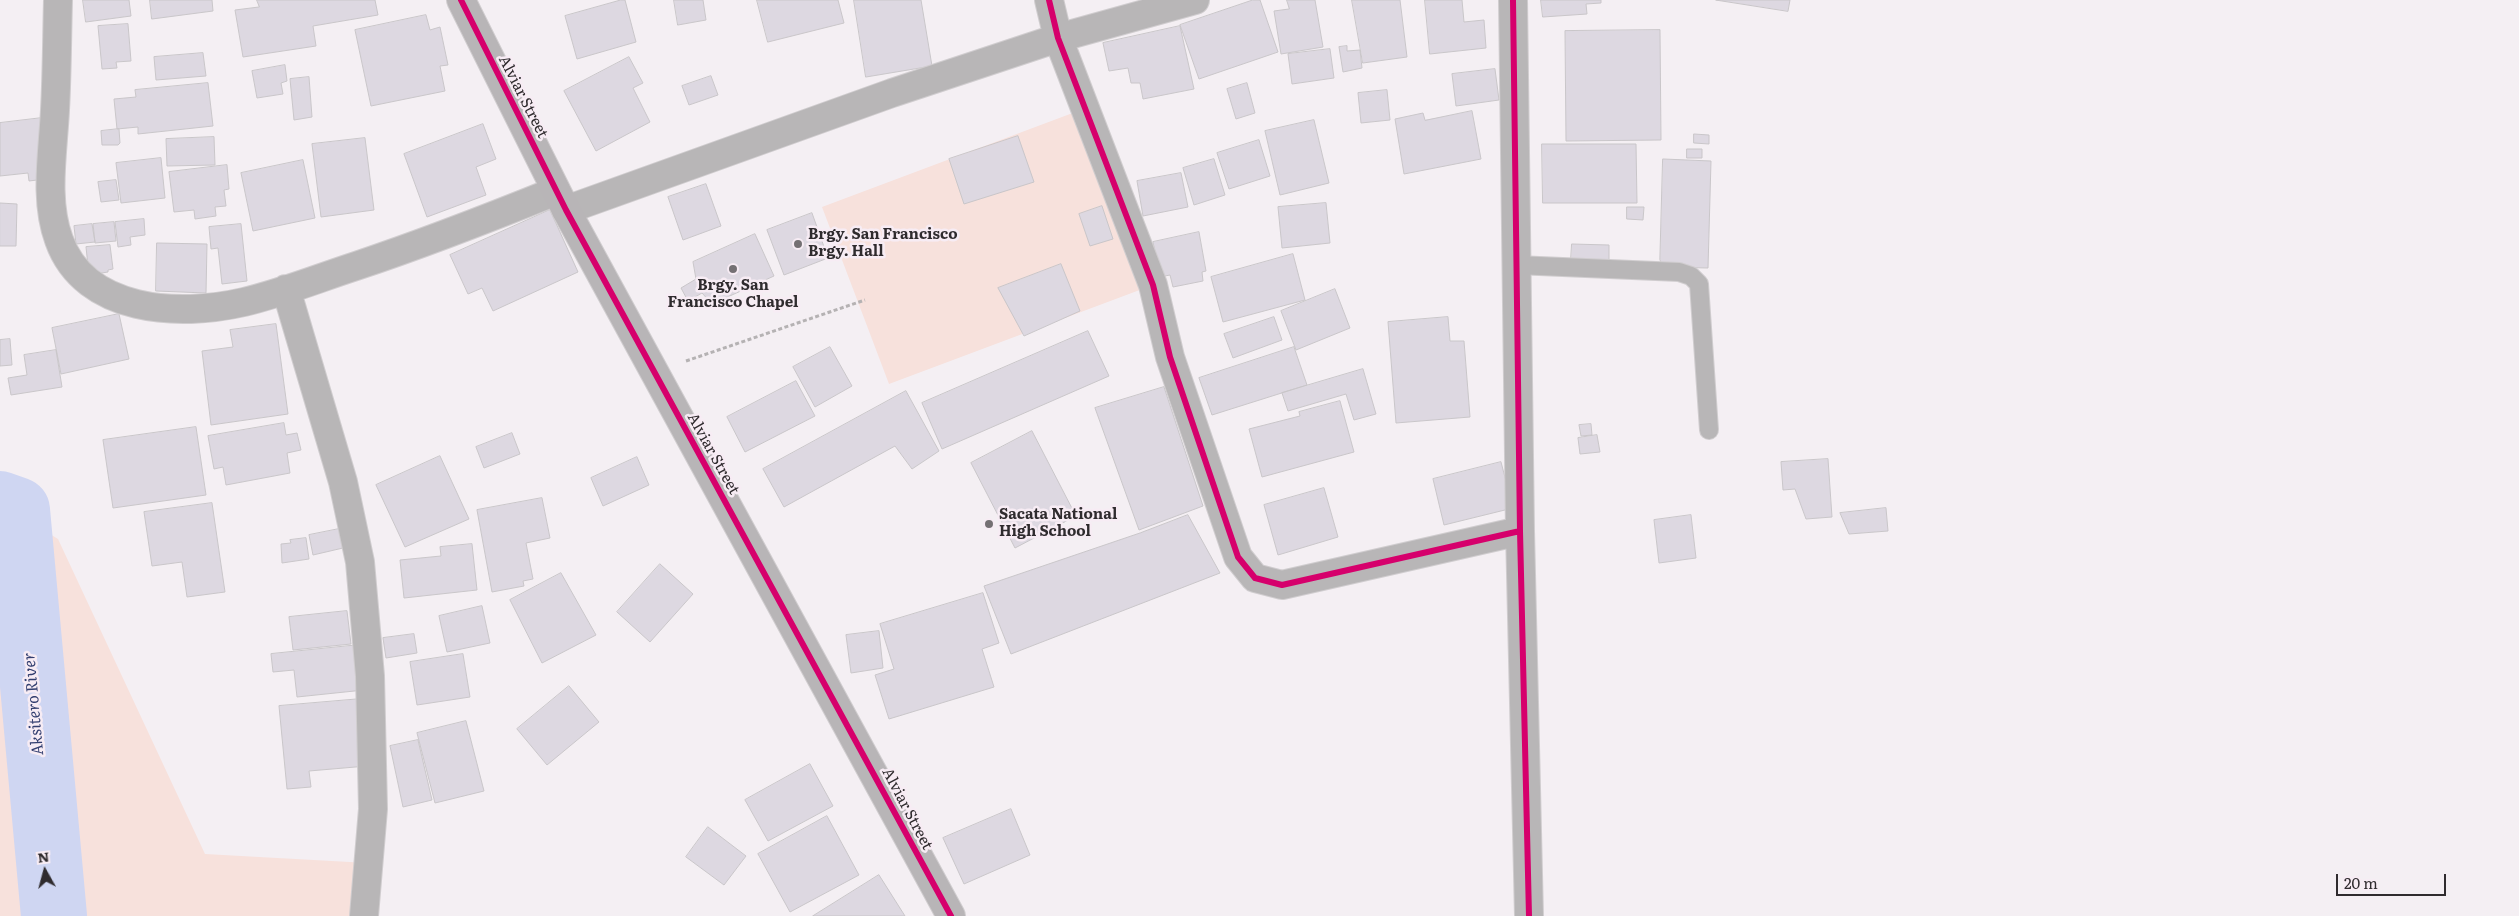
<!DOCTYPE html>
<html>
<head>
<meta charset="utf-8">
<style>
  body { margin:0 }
  #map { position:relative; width:2519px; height:916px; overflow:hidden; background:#f4eff3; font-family:Literata,serif }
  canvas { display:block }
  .north { position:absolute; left:20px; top:846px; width:50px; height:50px; -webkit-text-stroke:4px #f7ecf4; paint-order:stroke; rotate:353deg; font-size:14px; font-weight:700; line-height:20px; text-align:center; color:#2f2b2e }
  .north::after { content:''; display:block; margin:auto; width:18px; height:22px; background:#2f2b2e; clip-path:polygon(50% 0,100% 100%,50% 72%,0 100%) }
  .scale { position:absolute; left:2336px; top:874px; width:110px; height:22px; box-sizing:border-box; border:2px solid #2f2b2e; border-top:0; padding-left:6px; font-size:15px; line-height:18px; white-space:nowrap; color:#2f2b2e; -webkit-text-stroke:4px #f7ecf4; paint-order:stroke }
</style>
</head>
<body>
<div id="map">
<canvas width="2519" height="916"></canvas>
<div class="north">N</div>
<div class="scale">20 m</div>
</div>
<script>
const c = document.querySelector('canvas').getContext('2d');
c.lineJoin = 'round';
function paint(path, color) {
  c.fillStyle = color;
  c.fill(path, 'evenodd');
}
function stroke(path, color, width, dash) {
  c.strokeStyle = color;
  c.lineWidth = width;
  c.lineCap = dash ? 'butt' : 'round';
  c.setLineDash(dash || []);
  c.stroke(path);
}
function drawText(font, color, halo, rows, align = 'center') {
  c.font = font + ' Literata,serif';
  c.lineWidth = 5;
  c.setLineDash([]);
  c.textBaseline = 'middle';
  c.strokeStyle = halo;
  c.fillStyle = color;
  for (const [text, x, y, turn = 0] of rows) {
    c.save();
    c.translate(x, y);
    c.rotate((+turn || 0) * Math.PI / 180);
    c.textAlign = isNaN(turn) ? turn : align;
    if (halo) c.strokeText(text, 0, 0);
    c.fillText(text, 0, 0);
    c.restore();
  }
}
paint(new Path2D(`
  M 1086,108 L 1153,285 L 889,384 L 822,207 Z
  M 0,503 L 58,539 L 205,854 L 368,863 L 374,916 L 0,916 Z`), '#f7e1dc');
stroke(new Path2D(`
  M 0,504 L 17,510 L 54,916`), '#cfd6f2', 66);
const building = new Path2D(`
  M 83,0 L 129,0 L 131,16 L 86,22 Z
  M 150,0 L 212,0 L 213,11 L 152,19 Z
  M 257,0 L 375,0 L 378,15 L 313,26 L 316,46 L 243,57 L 235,10 L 259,7 Z
  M 621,0 L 625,0 L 636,42 L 577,59 L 565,16 Z
  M 674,0 L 703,0 L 706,20 L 678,25 Z
  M 757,0 L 838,0 L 844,23 L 768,42 Z
  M 854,0 L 921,0 L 932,66 L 866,77 Z
  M 1253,0 L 1260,0 L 1278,52 L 1199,79 L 1180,25 Z
  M 1287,0 L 1315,0 L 1323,47 L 1281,54 L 1274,11 L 1289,9 Z
  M 1352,0 L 1400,0 L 1407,57 L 1363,63 Z
  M 1425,0 L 1462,0 L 1464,22 L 1484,20 L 1486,48 L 1430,54 Z
  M 1541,0 L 1601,0 L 1601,3 L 1586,4 L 1587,14 L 1543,17 Z
  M 1716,0 L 1790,0 L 1788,11 Z
  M 426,15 L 430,30 L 440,27 L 448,65 L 440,66 L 445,91 L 371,106 L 355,30 Z
  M 128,24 L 131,61 L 116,62 L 117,68 L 102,69 L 98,26 Z
  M 1180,26 L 1194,89 L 1143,99 L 1140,83 L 1131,83 L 1128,68 L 1109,71 L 1103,43 Z
  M 1660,30 L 1661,140 L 1566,141 L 1565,31 Z
  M 1347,46 L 1347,51 L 1360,50 L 1362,68 L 1343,72 L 1339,47 Z
  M 1330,49 L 1334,78 L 1292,84 L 1288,54 Z
  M 203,53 L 206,76 L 156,80 L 154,57 Z
  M 629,57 L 643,83 L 633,88 L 650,122 L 596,151 L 564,91 Z
  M 285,65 L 287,81 L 281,83 L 283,94 L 257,98 L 252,71 Z
  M 1495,69 L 1499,100 L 1456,106 L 1452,74 Z
  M 711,76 L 718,95 L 689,105 L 682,86 Z
  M 309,77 L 312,117 L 294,120 L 290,79 Z
  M 208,83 L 213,126 L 138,134 L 138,127 L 117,129 L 114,99 L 136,97 L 135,90 Z
  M 1247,83 L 1255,113 L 1236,119 L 1227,89 Z
  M 1387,90 L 1390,120 L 1361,123 L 1358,93 Z
  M 1472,111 L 1481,159 L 1404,174 L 1395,119 L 1423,113 L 1425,120 Z
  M 42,118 L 45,179 L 29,181 L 28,173 L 0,176 L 0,123 Z
  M 1314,120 L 1329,183 L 1280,195 L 1265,131 Z
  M 483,124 L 496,159 L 476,167 L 486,195 L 427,217 L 404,154 Z
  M 119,129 L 120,143 L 118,145 L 102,145 L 101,131 Z
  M 1694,134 L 1709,135 L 1709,144 L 1694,143 Z
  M 1018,136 L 1034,182 L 964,204 L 949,159 Z
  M 214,137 L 215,165 L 167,166 L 166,139 Z
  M 365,138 L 374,210 L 321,217 L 312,144 Z
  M 1259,140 L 1270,176 L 1229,189 L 1217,153 Z
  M 1542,144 L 1636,144 L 1637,203 L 1543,203 Z
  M 1687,149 L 1702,149 L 1702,158 L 1687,158 Z
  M 161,158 L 165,198 L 121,203 L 116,163 Z
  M 1214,159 L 1225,195 L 1194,205 L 1183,168 Z
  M 1663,159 L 1711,161 L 1708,268 L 1663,267 L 1660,260 Z
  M 303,160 L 315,218 L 253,231 L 241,173 Z
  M 227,165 L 229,189 L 224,190 L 226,206 L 215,207 L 216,216 L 195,219 L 194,210 L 174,212 L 169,172 Z
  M 1181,173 L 1188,207 L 1143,216 L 1137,181 Z
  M 116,180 L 119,200 L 101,202 L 98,182 Z
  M 706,184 L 721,226 L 683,240 L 668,197 Z
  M 0,203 L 17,204 L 16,246 L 0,246 Z
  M 1326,203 L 1330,243 L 1282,248 L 1278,207 Z
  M 1102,206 L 1113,239 L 1090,246 L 1079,214 Z
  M 1627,207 L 1644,207 L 1643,220 L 1627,219 Z
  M 550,210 L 578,272 L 493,311 L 482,288 L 468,294 L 450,255 Z
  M 812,213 L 828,258 L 784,275 L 767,230 Z
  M 144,219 L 145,235 L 130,237 L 131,245 L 118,247 L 115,222 Z
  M 114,222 L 116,241 L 95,243 L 93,224 Z
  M 92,224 L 95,242 L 76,244 L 74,226 Z
  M 241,224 L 247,281 L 222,284 L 218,248 L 211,249 L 209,227 Z
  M 1199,232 L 1206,271 L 1202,272 L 1203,281 L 1173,287 L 1170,275 L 1160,277 L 1153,242 Z
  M 755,234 L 774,276 L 712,304 L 702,293 L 688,301 L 681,288 L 696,279 L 693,262 Z
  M 157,243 L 207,244 L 206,293 L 156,291 Z
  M 1572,244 L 1609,245 L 1609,260 L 1571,260 Z
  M 110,245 L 113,269 L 108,270 L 108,272 L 89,275 L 86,247 Z
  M 1293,254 L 1305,300 L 1223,322 L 1211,277 Z
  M 1061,264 L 1080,311 L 1024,336 L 998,288 Z
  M 1335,289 L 1350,328 L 1296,350 L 1281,311 Z
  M 119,314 L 129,359 L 61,374 L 52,328 Z
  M 1274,317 L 1282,340 L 1233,358 L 1224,334 Z
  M 1448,317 L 1450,341 L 1464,341 L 1470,417 L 1396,423 L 1388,322 Z
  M 276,324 L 288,414 L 211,425 L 202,351 L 233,347 L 230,330 Z
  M 1088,331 L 1109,376 L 942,449 L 922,403 Z
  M 10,339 L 12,365 L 0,366 L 0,340 Z
  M 830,347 L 852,386 L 815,407 L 793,367 Z
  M 1294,347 L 1307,385 L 1212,415 L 1199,378 Z
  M 56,350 L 62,387 L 11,395 L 8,378 L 27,375 L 24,355 Z
  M 1363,369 L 1376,414 L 1354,420 L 1346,394 L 1288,411 L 1282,393 Z
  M 796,381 L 815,416 L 745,452 L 727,417 Z
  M 1164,387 L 1203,506 L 1139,530 L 1095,408 Z
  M 906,391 L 939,451 L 912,469 L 895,446 L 784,507 L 763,469 Z
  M 1340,401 L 1354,452 L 1262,477 L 1249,429 L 1300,416 L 1299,412 Z
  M 284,423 L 286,435 L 297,433 L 301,450 L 287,453 L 290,473 L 226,485 L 223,467 L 214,469 L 208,436 Z
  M 1591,424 L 1592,435 L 1581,436 L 1579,425 Z
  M 196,427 L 206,495 L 113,508 L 103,440 Z
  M 1032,431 L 1076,516 L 1015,548 L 971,463 Z
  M 512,433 L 520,454 L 484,468 L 476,447 Z
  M 1597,435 L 1600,452 L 1580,454 L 1578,438 Z
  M 440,456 L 469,519 L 405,547 L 376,485 Z
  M 637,457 L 649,485 L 603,506 L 591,478 Z
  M 1828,459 L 1832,517 L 1806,519 L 1795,489 L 1783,490 L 1781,462 Z
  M 1501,462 L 1513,508 L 1444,525 L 1433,479 Z
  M 1324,488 L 1338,537 L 1278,555 L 1264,505 Z
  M 542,498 L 550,538 L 526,543 L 533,579 L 523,581 L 524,586 L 492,592 L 477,510 Z
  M 212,503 L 225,592 L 187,597 L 182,562 L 152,566 L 144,512 Z
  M 1886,508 L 1888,531 L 1849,534 L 1840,513 Z
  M 1188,515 L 1220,573 L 1011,654 L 984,586 L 1140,533 Z
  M 1691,515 L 1696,558 L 1659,563 L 1654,520 Z
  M 339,529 L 343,548 L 313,555 L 309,535 Z
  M 306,538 L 309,559 L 282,563 L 281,544 L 291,543 L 290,540 Z
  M 472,544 L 477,590 L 404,598 L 400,560 L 441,556 L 440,547 Z
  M 660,564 L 693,594 L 650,642 L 617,612 Z
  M 561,573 L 596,635 L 542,663 L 510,600 Z
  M 983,593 L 999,643 L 982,649 L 994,687 L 889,719 L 875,675 L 894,669 L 880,624 Z
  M 482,606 L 490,643 L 447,652 L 439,616 Z
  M 347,611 L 351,644 L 293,650 L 289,617 Z
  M 879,631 L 883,668 L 851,673 L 846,635 Z
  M 414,634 L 417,653 L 386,658 L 383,638 Z
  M 359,645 L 364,690 L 297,697 L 294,670 L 273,672 L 271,654 Z
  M 463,654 L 470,697 L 417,705 L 410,662 Z
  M 569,686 L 599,722 L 547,765 L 517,729 Z
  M 361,699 L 367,766 L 309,771 L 311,787 L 287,789 L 279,706 Z
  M 466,721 L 484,791 L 435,803 L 417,733 Z
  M 418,740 L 432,800 L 403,807 L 390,746 Z
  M 810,764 L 833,806 L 768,841 L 745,800 Z
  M 1011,809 L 1030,855 L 964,884 L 943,838 Z
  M 827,816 L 859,875 L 790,912 L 758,854 Z
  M 708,827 L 746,856 L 724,885 L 686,857 Z
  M 879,875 L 905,916 L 813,916 Z`);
paint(building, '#ddd8e1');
stroke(building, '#c9c6c9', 1);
const lane = new Path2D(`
  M 1516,265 L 1679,272 L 1691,276 L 1699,284 L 1709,430`);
const street = new Path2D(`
  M 58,0 C 57,37 57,74 55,110 C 53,152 44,200 59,240 C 85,313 179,317 244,302 C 282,293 319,278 356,266 C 425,243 489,218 556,191
  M 1049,0 L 1058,38 L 1153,285 L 1170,357 L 1238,557 L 1255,578 L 1282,585 L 1520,531
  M 1513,0 L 1520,531 L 1529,916
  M 566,210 L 892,93 L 1058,38 L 1195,0
  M 286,289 L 343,482 L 360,562 L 370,676 L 373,809 L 364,916`);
const secondary = new Path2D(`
  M 461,0 L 566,210 L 951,916`);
stroke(lane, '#d0cdcf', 20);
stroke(street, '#d0cdcf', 30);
stroke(secondary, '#d0cdcf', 30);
stroke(new Path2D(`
  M 686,361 L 865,300`), '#b5b2b3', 3, [4, 2.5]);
stroke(lane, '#b8b6b7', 18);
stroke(street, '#b8b6b7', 28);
stroke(secondary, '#b8b5b7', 28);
stroke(new Path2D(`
  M 461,0 L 566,210 L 951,916
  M 1049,0 L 1058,38 L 1153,285 L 1170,357 L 1238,557 L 1255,578 L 1282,585 L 1520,531
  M 1513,0 L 1520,531 L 1529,916`), '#d6006c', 6);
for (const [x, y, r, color] of [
  [798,244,5,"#747073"],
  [733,269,5,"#747073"],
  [989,524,5,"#747073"]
]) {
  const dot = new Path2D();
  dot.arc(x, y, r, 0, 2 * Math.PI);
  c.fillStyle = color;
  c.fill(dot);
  stroke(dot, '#f7ecf4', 2);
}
drawText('15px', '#2f2b2e', '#f7ecf4', [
  ["Alviar Street",523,97,63],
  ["Alviar Street",713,454,61],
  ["Alviar Street",907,809,62]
]);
drawText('bold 15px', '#2f2b2e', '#f7ecf4', [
  ["Brgy. San Francisco",808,235],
  ["Brgy. Hall",808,252],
  ["Brgy. San",733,286,"center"],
  ["Francisco Chapel",733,303,"center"],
  ["Sacata National",999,515],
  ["High School",999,532]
], 'left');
drawText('italic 16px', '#323e6f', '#f7ecf4', [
  ["Aksitero River",34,704,-95]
]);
</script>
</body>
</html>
